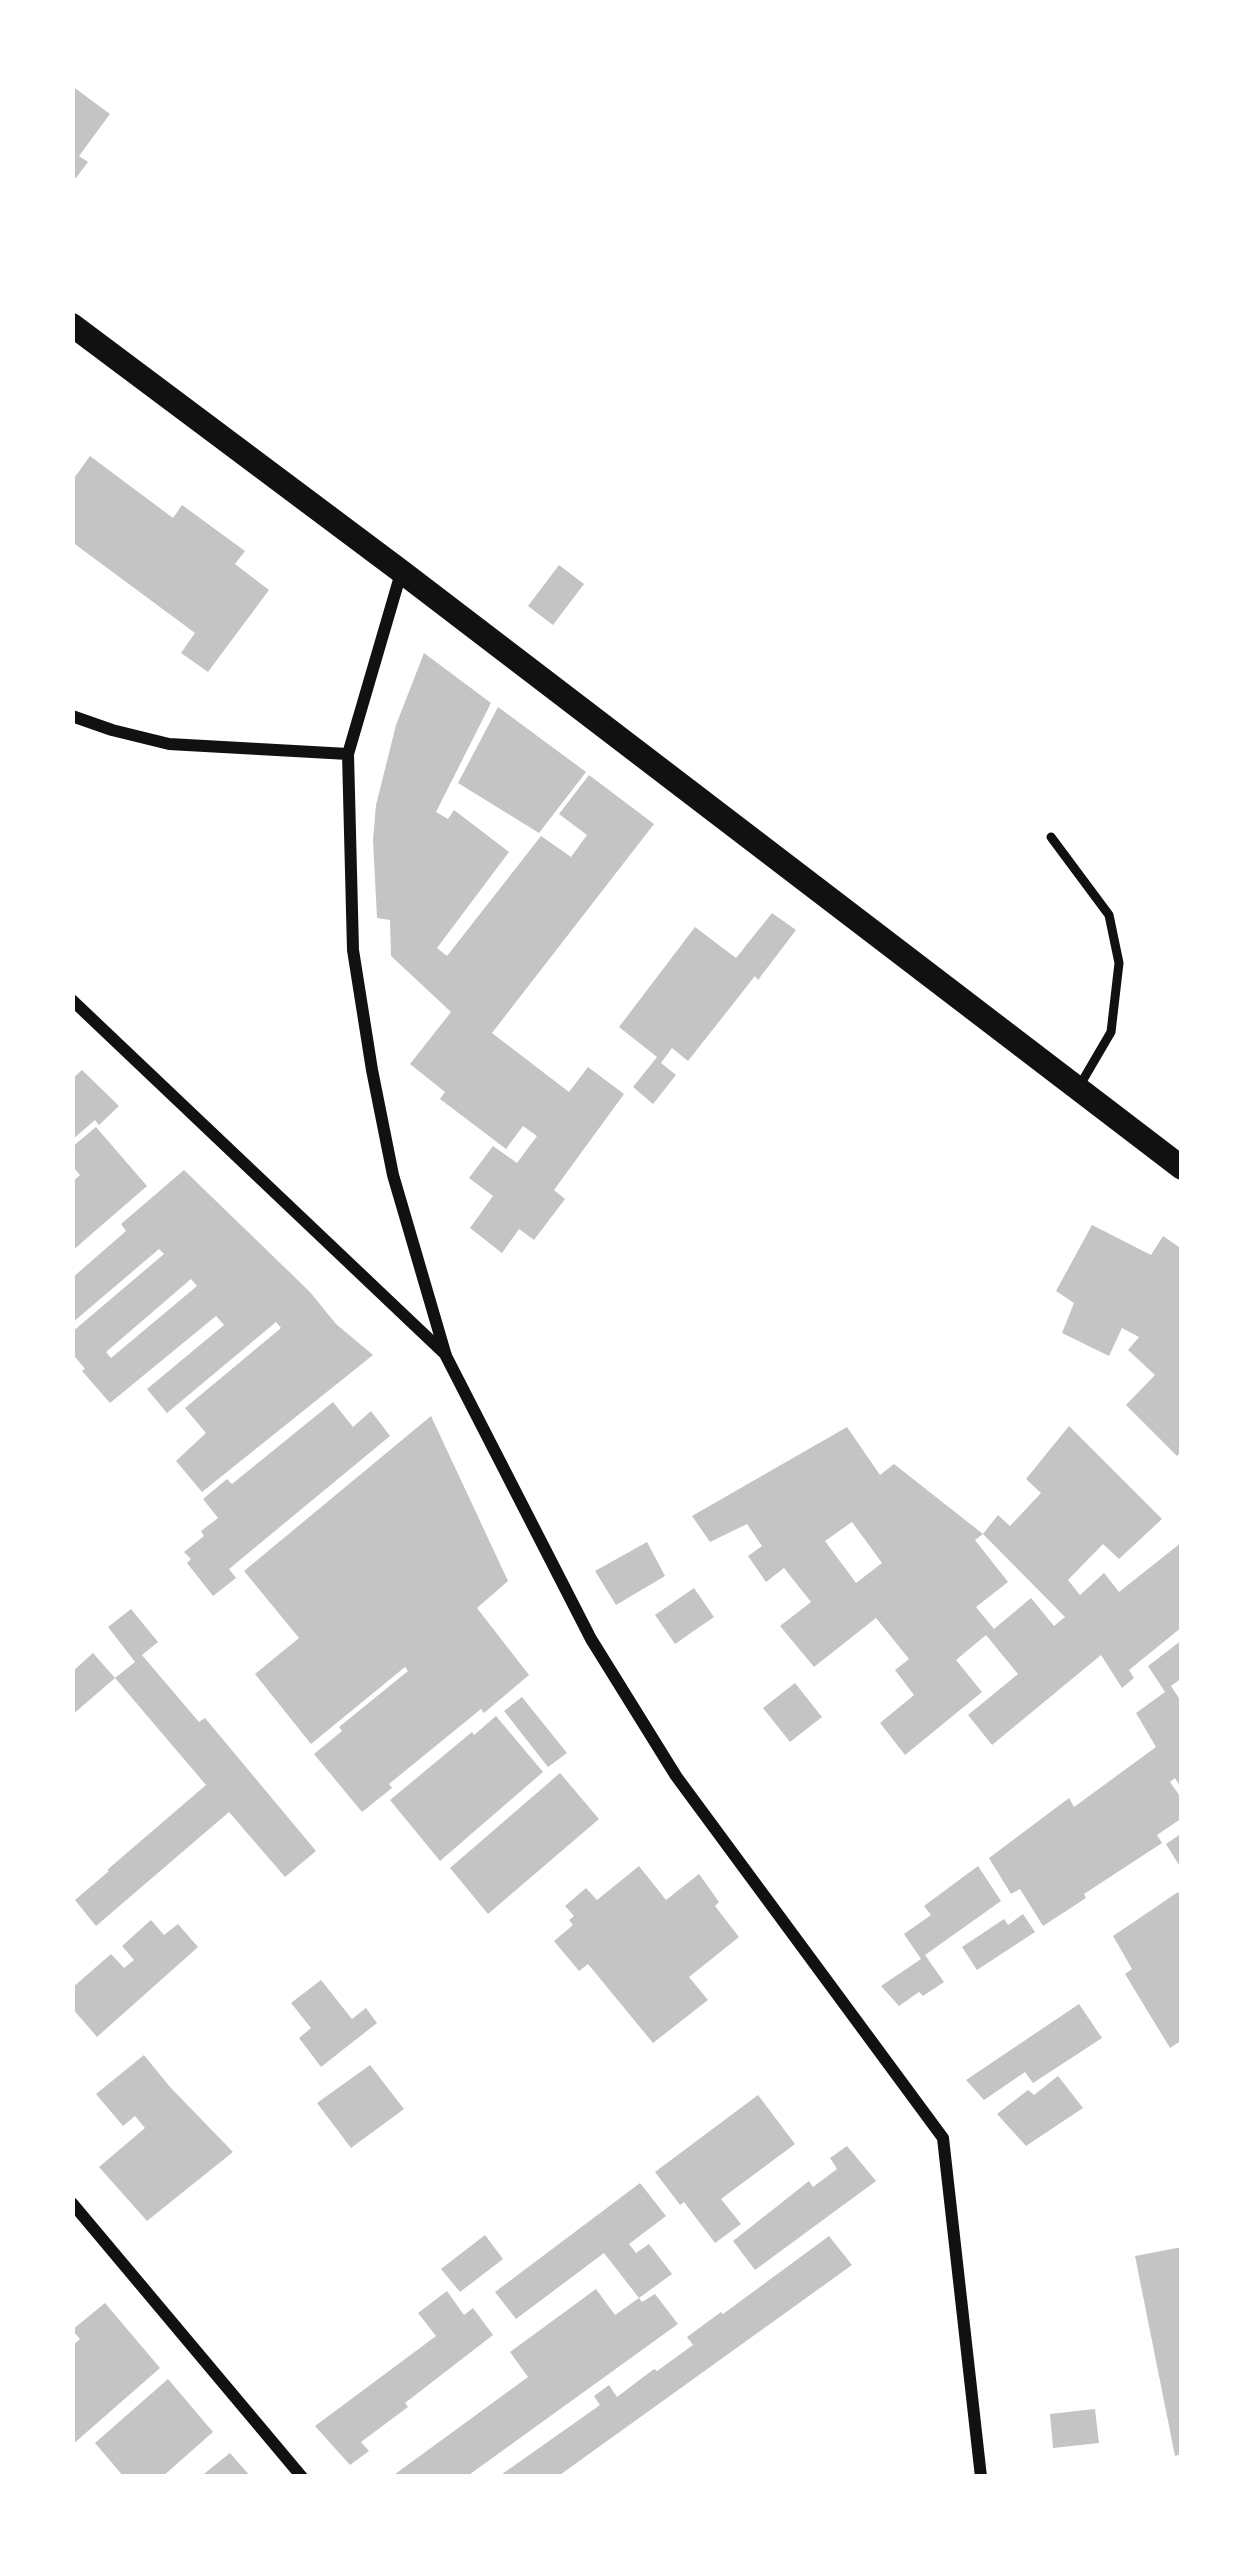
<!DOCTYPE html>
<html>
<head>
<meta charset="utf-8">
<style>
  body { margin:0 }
  #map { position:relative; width:1254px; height:2549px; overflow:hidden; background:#fff; font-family:"PT Serif",serif }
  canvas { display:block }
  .frame { position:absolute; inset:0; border:75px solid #fff; pointer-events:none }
</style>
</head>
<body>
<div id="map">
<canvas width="1254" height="2549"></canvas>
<div class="frame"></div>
</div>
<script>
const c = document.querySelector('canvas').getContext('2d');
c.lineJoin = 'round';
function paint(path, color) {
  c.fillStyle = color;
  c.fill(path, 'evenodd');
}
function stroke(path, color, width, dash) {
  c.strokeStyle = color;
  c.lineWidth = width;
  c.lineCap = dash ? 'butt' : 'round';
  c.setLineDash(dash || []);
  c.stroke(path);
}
paint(new Path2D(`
  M 72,86 L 110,114 L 79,156 L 88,162 L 72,183 Z
  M 90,456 L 173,518 L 182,505 L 245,551 L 235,564 L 269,590 L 208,672 L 181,653 L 195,633 L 72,542 L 72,481 Z
  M 559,565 L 584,584 L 553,625 L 528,606 Z
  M 424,653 L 491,703 L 436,812 L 448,819 L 454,810 L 509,852 L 437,948 L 447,956 L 541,836 L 571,857 L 587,835 L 559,814 L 589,775 L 654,824 L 492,1033 L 569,1092 L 588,1067 L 624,1094 L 554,1190 L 565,1199 L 534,1240 L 519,1229 L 502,1253 L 470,1228 L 493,1196 L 469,1178 L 493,1146 L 517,1163 L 537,1136 L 523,1126 L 506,1149 L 440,1099 L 445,1092 L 410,1064 L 451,1012 L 391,956 L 390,920 L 377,918 L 373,840 L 376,805 L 396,725 Z
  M 498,707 L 586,772 L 539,833 L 458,783 Z
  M 772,913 L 796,930 L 758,980 L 755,976 L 688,1061 L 672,1048 L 661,1063 L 676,1075 L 653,1104 L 633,1087 L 657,1057 L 619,1027 L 695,927 L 736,958 Z
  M 82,1070 L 119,1106 L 99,1125 L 95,1120 L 72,1140 L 72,1079 Z
  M 96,1127 L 147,1186 L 72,1251 L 72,1182 L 80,1175 L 72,1166 L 72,1147 Z
  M 184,1170 L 310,1292 L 336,1324 L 373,1355 L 202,1492 L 176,1461 L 206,1433 L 185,1408 L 281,1328 L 276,1322 L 167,1413 L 147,1389 L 224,1325 L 216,1316 L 110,1403 L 82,1371 L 85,1369 L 72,1353 L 72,1332 L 164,1254 L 159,1249 L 72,1323 L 72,1278 L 126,1231 L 121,1224 ZM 191,1279 L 197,1286 L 111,1358 L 106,1352 Z
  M 1092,1225 L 1151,1255 L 1163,1236 L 1182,1249 L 1182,1451 L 1177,1456 L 1126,1405 L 1155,1375 L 1128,1350 L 1139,1337 L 1122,1328 L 1109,1356 L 1062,1333 L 1074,1303 L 1056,1291 Z
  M 333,1402 L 353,1427 L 371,1411 L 390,1436 L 229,1569 L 236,1578 L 213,1596 L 187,1563 L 191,1559 L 184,1552 L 204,1536 L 201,1531 L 218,1518 L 203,1499 L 227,1479 L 232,1484 Z
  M 431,1416 L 508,1581 L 477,1608 L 529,1675 L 484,1713 L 481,1709 L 389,1784 L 392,1788 L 362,1812 L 314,1754 L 342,1731 L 339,1727 L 408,1671 L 405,1667 L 311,1744 L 255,1674 L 299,1638 L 244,1571 Z
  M 1069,1426 L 1162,1519 L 1119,1559 L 1103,1544 L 1068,1580 L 1080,1595 L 1104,1573 L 1119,1592 L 1182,1542 L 1182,1627 L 1129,1670 L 1134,1678 L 1122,1688 L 1101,1655 L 992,1745 L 968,1715 L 1018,1674 L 986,1635 L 956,1660 L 982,1692 L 905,1755 L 880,1723 L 914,1695 L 895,1670 L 909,1659 L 876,1618 L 814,1667 L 780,1626 L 811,1602 L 784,1568 L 766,1582 L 748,1556 L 762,1546 L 747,1524 L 710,1542 L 692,1516 L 847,1427 L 880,1475 L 894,1464 L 983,1534 L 975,1540 L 1008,1582 L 976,1607 L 994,1629 L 1031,1598 L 1054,1626 L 1065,1617 L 983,1534 L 998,1515 L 1010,1526 L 1041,1493 L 1026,1479 ZM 852,1522 L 882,1563 L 856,1583 L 825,1541 Z
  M 647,1542 L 665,1576 L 616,1605 L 595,1571 Z
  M 694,1588 L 714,1617 L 675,1644 L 655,1615 Z
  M 131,1609 L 158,1642 L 142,1655 L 199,1722 L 205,1718 L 316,1851 L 285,1877 L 229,1812 L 96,1926 L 75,1900 L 109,1871 L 107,1870 L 206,1785 L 115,1678 L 135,1662 L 108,1627 Z
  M 1182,1640 L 1182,1678 L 1171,1686 L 1182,1703 L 1182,1789 L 1175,1778 L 1170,1782 L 1182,1799 L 1182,1818 L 1157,1835 L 1162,1843 L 1084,1894 L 1086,1898 L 1043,1926 L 1020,1889 L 1011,1894 L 989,1858 L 1069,1798 L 1074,1807 L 1156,1747 L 1136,1713 L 1165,1692 L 1148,1666 Z
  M 93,1653 L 115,1678 L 72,1715 L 72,1672 Z
  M 795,1683 L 822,1717 L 790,1742 L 763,1708 Z
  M 522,1697 L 567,1753 L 548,1767 L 504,1711 Z
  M 496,1716 L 543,1772 L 440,1861 L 390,1800 L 472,1732 L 474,1735 Z
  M 560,1773 L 599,1819 L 488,1914 L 450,1868 Z
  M 1182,1833 L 1182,1870 L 1166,1844 Z
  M 639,1866 L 666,1900 L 699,1874 L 719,1902 L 715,1906 L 739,1937 L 689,1977 L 708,2000 L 653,2043 L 588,1964 L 579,1971 L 554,1941 L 573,1925 L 569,1920 L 574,1916 L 565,1906 L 586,1888 L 597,1900 Z
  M 978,1866 L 1001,1901 L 925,1955 L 944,1982 L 923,1996 L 919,1992 L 899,2006 L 881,1986 L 921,1959 L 904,1934 L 931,1915 L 924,1906 Z
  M 1178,1892 L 1182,1898 L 1182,2040 L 1170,2048 L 1125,1974 L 1132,1969 L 1113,1936 Z
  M 1023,1914 L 1035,1932 L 977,1970 L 962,1947 L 1004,1919 L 1008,1925 Z
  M 151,1920 L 164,1935 L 178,1924 L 198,1947 L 97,2037 L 72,2008 L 72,1988 L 111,1954 L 124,1968 L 134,1960 L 122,1946 Z
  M 321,1980 L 352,2019 L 366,2008 L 377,2023 L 321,2067 L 299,2038 L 311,2028 L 291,2003 Z
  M 1079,2004 L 1102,2038 L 1033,2083 L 1025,2072 L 984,2100 L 966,2080 Z
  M 144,2055 L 170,2087 L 233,2152 L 147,2221 L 99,2167 L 145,2128 L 135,2116 L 123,2126 L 96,2094 Z
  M 370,2065 L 404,2109 L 351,2148 L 317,2103 Z
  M 1058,2076 L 1083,2108 L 1026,2146 L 997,2114 L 1028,2090 L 1034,2095 Z
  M 758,2095 L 795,2144 L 721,2199 L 741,2224 L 715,2243 L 684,2202 L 680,2205 L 655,2172 Z
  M 847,2146 L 876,2181 L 755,2270 L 733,2241 L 809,2181 L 813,2187 L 837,2169 L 830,2158 Z
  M 640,2183 L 666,2216 L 629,2244 L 636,2253 L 649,2244 L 672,2274 L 639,2298 L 604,2253 L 516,2319 L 495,2292 Z
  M 485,2235 L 503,2259 L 460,2292 L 441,2269 Z
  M 829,2236 L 852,2265 L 557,2477 L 498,2477 L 600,2405 L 594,2396 L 609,2385 L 617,2397 L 654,2369 L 657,2371 L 693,2345 L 687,2337 L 721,2312 L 723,2314 Z
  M 1182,2247 L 1182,2454 L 1175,2456 L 1135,2256 Z
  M 596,2289 L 615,2315 L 639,2298 L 642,2302 L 655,2294 L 678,2324 L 466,2477 L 391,2477 L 528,2377 L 510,2352 Z
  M 447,2291 L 464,2315 L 473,2308 L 493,2335 L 405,2403 L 408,2407 L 361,2442 L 369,2451 L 350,2465 L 315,2426 L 436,2336 L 418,2313 Z
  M 105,2303 L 160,2368 L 72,2445 L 72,2346 L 80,2339 L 72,2330 Z
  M 168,2379 L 213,2432 L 162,2477 L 124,2477 L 95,2443 Z
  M 1095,2409 L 1099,2443 L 1053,2448 L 1050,2414 Z
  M 230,2453 L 251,2477 L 200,2477 Z`), '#c4c4c4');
stroke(new Path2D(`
  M 1051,837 L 1109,915 L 1119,963 L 1111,1032 L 1080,1085`), '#111', 9);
stroke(new Path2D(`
  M 401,573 L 348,754 L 353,950 L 372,1070 L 393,1175 L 446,1356 L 591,1639 L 676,1776 L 943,2138 L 981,2477
  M 72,716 L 112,730 L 169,744 L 348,754
  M 72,1000 L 446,1355
  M 72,2203 L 302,2477`), '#111', 12);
stroke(new Path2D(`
  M 72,325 L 402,572 L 1182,1168`), '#111', 24);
</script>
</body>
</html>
